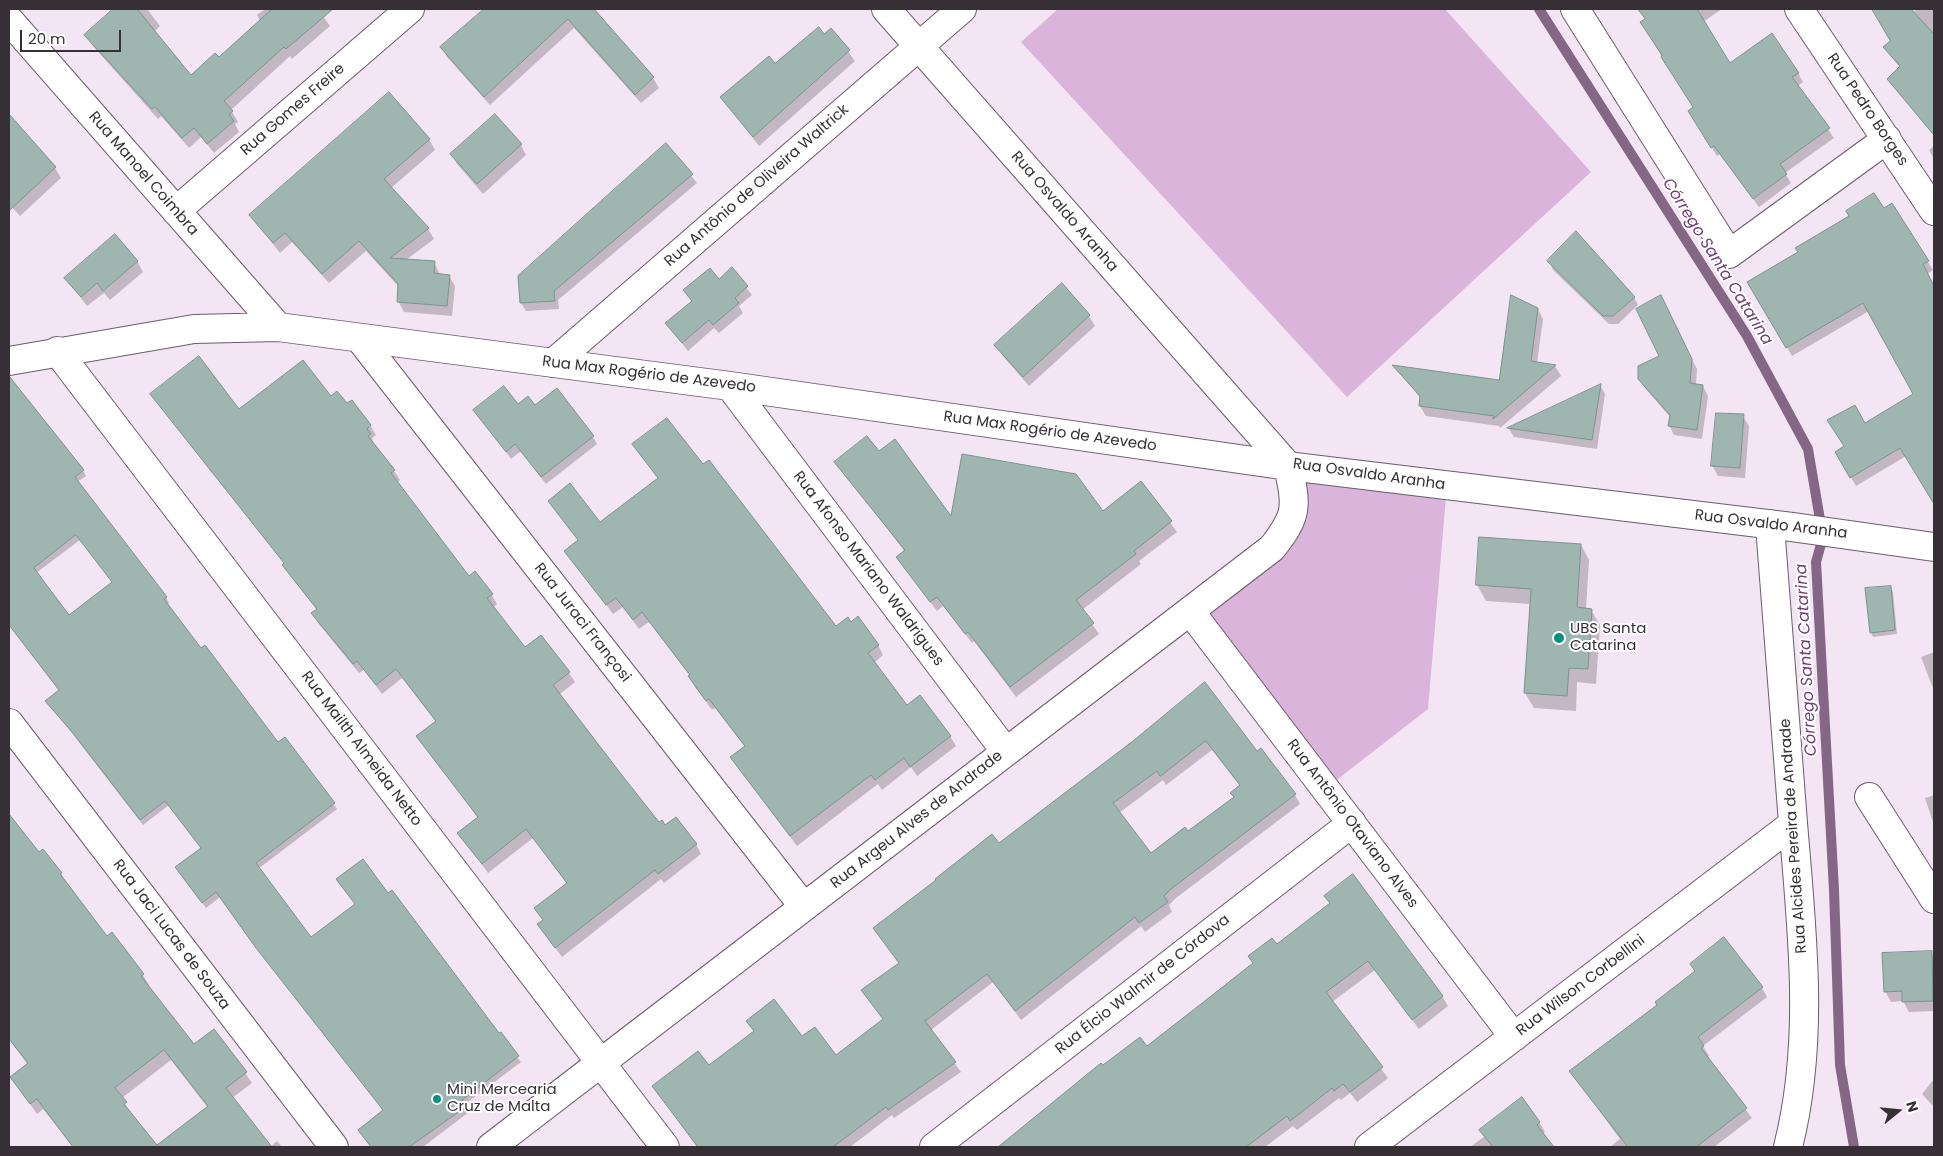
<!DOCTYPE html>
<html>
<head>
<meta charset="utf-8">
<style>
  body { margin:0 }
  #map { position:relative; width:1943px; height:1156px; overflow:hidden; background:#f4e5f4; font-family:Poppins,sans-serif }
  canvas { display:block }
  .frame { position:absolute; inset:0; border:10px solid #363036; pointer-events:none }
  .north { position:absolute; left:1873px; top:1086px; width:50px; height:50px; -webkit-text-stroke:4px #fff; paint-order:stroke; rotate:73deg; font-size:14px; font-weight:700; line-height:20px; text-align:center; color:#363036 }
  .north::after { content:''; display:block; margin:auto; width:18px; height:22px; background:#363036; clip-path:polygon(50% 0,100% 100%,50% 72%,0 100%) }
  .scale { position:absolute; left:20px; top:30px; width:101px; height:22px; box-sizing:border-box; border:2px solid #363036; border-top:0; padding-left:6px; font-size:15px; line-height:18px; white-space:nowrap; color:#363036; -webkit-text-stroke:4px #fff; paint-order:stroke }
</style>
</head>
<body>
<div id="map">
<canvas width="1943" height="1156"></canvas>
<div class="frame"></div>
<div class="north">N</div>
<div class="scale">20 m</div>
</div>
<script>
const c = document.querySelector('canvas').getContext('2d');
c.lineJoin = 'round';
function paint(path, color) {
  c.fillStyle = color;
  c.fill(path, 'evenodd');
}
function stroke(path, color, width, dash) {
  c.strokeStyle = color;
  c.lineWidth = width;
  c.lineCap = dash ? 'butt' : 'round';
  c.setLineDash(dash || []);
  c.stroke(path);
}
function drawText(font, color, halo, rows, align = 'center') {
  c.font = font + ' Poppins,sans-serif';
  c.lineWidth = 4;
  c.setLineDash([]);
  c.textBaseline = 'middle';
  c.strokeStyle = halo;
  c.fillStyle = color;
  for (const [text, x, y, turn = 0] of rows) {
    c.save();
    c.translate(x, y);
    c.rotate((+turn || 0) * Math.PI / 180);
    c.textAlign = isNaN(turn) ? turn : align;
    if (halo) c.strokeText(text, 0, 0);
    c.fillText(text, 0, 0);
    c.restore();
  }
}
paint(new Path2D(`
  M 1058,9 L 1445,9 L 1591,172 L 1347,397 L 1021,42 Z
  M 1288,466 L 1447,485 L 1428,709 L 1325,789 L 1190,611 L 1272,548 Z`), '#dab4da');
paint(new Path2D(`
  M 114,9 L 147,9 L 160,26 L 154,32 L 191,76 L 219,58 L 260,21 L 257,15 L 265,9 L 318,9 L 330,26 L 292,59 L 290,56 L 231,110 L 238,122 L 235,124 L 239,132 L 214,153 L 201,137 L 189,148 L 161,116 L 158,119 L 92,45 L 86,35 Z
  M 485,9 L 592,9 L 653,78 L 659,88 L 641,103 L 574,28 L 490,105 L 447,57 L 442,47 Z
  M 1639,9 L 1722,9 L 1703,22 L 1729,65 L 1798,73 L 1803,82 L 1798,86 L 1834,138 L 1785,173 L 1791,183 L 1759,207 L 1720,154 L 1717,156 L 1695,120 L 1694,108 L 1641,23 L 1646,19 Z
  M 1873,9 L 1912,9 L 1914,12 L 1917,9 L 1934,9 L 1934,136 L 1888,79 L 1900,68 L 1885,48 L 1892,41 Z
  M 831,30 L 855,61 L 759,146 L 722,98 Z
  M 9,116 L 55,168 L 61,178 L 20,216 L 9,204 Z
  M 429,139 L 435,150 L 391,188 L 428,229 L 434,239 L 406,260 L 434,262 L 440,275 L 449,276 L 455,286 L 452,316 L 404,312 L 398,301 L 399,287 L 366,251 L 329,283 L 292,242 L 280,253 L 250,215 Z
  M 521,145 L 526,155 L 483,194 L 457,164 L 452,154 Z
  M 666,145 L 697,183 L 558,300 L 559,309 L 526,311 L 521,303 Z
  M 1934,146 L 1934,159 L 1929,150 Z
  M 1892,205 L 1933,270 L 1927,274 L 1934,287 L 1934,489 L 1928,493 L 1906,456 L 1856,486 L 1836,452 L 1845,447 L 1865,425 L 1915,394 L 1869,311 L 1792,356 L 1749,282 Z
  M 137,261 L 143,272 L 110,300 L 104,293 L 87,306 L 66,278 Z
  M 1549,261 L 1634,297 L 1638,305 L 1618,324 L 1609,324 L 1553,270 Z
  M 732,269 L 752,295 L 739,306 L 743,313 L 719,333 L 714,328 L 688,351 L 667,324 L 693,302 L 685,290 L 718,280 Z
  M 1062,285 L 1089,316 L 1095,326 L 1029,386 L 1002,355 L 996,345 Z
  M 1665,306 L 1697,369 L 1696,385 L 1703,386 L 1708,396 L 1702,439 L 1674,435 L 1669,425 L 1670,417 L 1645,388 L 1639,379 L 1661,356 Z
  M 1538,309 L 1543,319 L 1537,363 L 1555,366 L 1561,376 L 1500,428 L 1499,426 L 1426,416 L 1420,406 L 1421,399 L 1395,366 L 1500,382 Z
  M 14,383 L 83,471 L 86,476 L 77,482 L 166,597 L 169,603 L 166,605 L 278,744 L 285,739 L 337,809 L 258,869 L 311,939 L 498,1035 L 521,1062 L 464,1105 L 469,1112 L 423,1147 L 371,1147 L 362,1136 L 384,1111 L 220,897 L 206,908 L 180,873 L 202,848 L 169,805 L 143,825 L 47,701 L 60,691 L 9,625 L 9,386 ZM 80,540 L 113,583 L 69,616 L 36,573 Z
  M 1600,385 L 1605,394 L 1597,449 L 1514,437 L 1509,429 Z
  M 152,394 L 239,411 L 330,398 L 347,405 L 370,425 L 376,435 L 372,438 L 374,445 L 394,471 L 400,480 L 397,483 L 469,578 L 492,595 L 497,604 L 493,608 L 525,649 L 541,636 L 569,673 L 575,682 L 559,695 L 659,824 L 696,844 L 701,854 L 664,883 L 661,879 L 562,957 L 539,925 L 544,921 L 536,909 L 567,884 L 533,838 L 488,873 L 459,833 L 478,818 L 418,736 L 436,722 L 402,678 L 382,694 L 364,670 L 359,673 L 318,623 L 313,614 L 317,610 L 289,574 L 285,564 Z
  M 517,406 L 535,407 L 593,437 L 597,444 L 546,484 L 521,451 L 511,459 L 475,410 Z
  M 1743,416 L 1749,426 L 1745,478 L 1718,476 L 1712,465 Z
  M 879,453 L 952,519 L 1103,513 L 1141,483 L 1177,532 L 1139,561 L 1141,564 L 1082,610 L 1099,634 L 1016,697 L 974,641 L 972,643 L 943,606 L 937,611 L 898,558 L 905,552 L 836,462 Z
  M 640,454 L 835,628 L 851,623 L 878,645 L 883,655 L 874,663 L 907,707 L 950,736 L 956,746 L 917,776 L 911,767 L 882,790 L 878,784 L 797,846 L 731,758 L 745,747 L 715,708 L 712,710 L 695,687 L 690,676 L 649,622 L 639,629 L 623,607 L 613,614 L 566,551 L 579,541 L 549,501 L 599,524 L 659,479 Z
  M 1481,538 L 1581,545 L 1589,560 L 1586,609 L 1591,610 L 1600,625 L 1596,684 L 1577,682 L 1576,711 L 1534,708 L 1525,693 L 1531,604 L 1486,601 L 1477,585 Z
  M 1890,587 L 1893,592 L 1897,634 L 1873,637 L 1871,632 Z
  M 1934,652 L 1934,691 L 1921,657 Z
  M 1205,684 L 1256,753 L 1295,795 L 1300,804 L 1176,898 L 1169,905 L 1172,912 L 1145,932 L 1141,926 L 1021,1020 L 993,982 L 931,1030 L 961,1072 L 894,1118 L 892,1115 L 850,1147 L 697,1147 L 653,1086 L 709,1067 L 755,1032 L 748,1022 L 802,1038 L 836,1057 L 884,1020 L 863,991 L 900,964 L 874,928 L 999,844 L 1134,742 ZM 1212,750 L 1240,786 L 1235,798 L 1188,833 L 1151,855 L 1119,813 L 1163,780 L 1166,785 Z
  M 1934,795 L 1934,825 L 1925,798 Z
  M 9,816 L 39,854 L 61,874 L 107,937 L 111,934 L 143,975 L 149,985 L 148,986 L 194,1046 L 245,1073 L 252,1083 L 232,1098 L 270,1147 L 277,1141 L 282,1147 L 73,1147 L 43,1109 L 37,1114 L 11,1077 L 28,1065 L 9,1039 ZM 171,1060 L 208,1108 L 157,1147 L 130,1114 L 122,1098 Z
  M 1331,904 L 1442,996 L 1448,1006 L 1419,1029 L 1375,970 L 1332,1002 L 1388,1078 L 1357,1102 L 1350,1093 L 1341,1100 L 1339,1098 L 1297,1130 L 1293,1126 L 1265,1147 L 999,1147 L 1101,1065 L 1102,1067 L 1147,1048 Z
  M 1931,952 L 1934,958 L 1934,1011 L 1909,1012 L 1903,1001 L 1891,1002 L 1885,991 Z
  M 1762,988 L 1767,997 L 1703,1046 L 1709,1056 L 1707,1058 L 1752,1118 L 1714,1147 L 1610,1147 L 1620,1139 L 1571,1072 Z
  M 1934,1079 L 1934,1107 L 1922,1094 Z
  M 1539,1122 L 1545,1132 L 1542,1134 L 1553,1147 L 1470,1147 L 1485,1136 Z`), '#0003');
stroke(new Path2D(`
  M 1539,9 L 1747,336 L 1808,449 L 1823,537 L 1816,562 L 1834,890 L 1840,1065 L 1854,1147`), '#846784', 10);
const building = new Path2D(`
  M 113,9 L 137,9 L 191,75 L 215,53 L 219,57 L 272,9 L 333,9 L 286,49 L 284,47 L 224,101 L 233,111 L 229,114 L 234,121 L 207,144 L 194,128 L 182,138 L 155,107 L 152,109 L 84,35 Z
  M 484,9 L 594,9 L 654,77 L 635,95 L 568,19 L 484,97 L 440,47 Z
  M 1638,9 L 1697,9 L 1730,63 L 1772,33 L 1799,73 L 1792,77 L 1830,128 L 1780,164 L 1787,174 L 1753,199 L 1714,146 L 1711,148 L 1688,111 L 1693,107 L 1661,57 L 1662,55 L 1640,22 L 1645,19 Z
  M 1872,9 L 1911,9 L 1934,34 L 1934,135 L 1887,79 L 1900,66 L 1883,47 L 1890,41 Z
  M 819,27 L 824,34 L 831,28 L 850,50 L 753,137 L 720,97 L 769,56 L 775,63 Z
  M 389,92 L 430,139 L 384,179 L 429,228 L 390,258 L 435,261 L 434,273 L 450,275 L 447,306 L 397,302 L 398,284 L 359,241 L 322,274 L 285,233 L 273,243 L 249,215 Z
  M 9,114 L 56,167 L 9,211 Z
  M 495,114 L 522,144 L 477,184 L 450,154 Z
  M 666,143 L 693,174 L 554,291 L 555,301 L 520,303 L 518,276 Z
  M 1874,193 L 1884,208 L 1892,203 L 1929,261 L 1923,264 L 1934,286 L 1934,504 L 1900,448 L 1850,478 L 1835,452 L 1844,446 L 1827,420 L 1855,405 L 1865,423 L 1913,394 L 1863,303 L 1786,348 L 1747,282 L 1798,252 L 1795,248 L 1849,216 L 1846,211 Z
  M 1576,231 L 1635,297 L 1613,316 L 1603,316 L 1547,261 Z
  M 115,234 L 138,261 L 103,291 L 97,283 L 81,297 L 64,278 Z
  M 732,267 L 748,286 L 735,298 L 739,303 L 713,325 L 709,320 L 682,343 L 665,323 L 692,301 L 683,290 L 710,268 L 719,279 Z
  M 1062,283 L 1090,315 L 1023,377 L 994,345 Z
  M 1511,295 L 1538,308 L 1531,361 L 1556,365 L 1493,419 L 1494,416 L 1419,406 L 1420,396 L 1392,365 L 1499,380 Z
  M 1661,295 L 1692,359 L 1690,383 L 1703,385 L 1697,430 L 1668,426 L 1670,415 L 1638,379 L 1638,366 L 1659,356 L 1636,309 Z
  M 199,356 L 239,409 L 303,360 L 331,396 L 337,391 L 347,403 L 352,400 L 371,425 L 367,429 L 371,434 L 368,436 L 395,470 L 391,473 L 469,576 L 475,571 L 493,594 L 487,598 L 525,647 L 541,635 L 570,672 L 553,685 L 621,774 L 659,822 L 662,820 L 665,825 L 676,817 L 697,844 L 658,874 L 655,870 L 555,948 L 537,924 L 543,920 L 534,908 L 567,883 L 526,829 L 482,864 L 457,833 L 478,817 L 416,736 L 436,721 L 396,669 L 376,685 L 357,661 L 353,664 L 311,613 L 317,609 L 282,565 L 284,563 L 150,394 Z
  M 9,376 L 84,470 L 75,477 L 167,597 L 164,599 L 201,648 L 205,645 L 278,742 L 285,737 L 335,803 L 256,863 L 311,937 L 355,904 L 336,879 L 363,859 L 388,893 L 392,890 L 499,1033 L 501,1032 L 519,1056 L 462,1100 L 467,1106 L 409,1147 L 371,1147 L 358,1130 L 383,1110 L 256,948 L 216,892 L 202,903 L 175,867 L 201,848 L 165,801 L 140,820 L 73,733 L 45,701 L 59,690 L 9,625 ZM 76,535 L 112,582 L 69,615 L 34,568 Z
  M 1601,384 L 1592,440 L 1507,428 Z
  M 504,386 L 518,404 L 528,396 L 535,405 L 557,388 L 594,436 L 541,477 L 515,444 L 506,452 L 473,410 Z
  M 1716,413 L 1744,414 L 1740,468 L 1711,466 Z
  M 667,418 L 703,464 L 709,460 L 836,626 L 848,617 L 851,622 L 858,616 L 879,645 L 868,653 L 907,705 L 920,695 L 951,736 L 910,767 L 904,758 L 875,780 L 871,775 L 790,836 L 730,757 L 745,746 L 709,699 L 706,701 L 688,676 L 690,675 L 642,612 L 633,620 L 616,598 L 606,605 L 564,551 L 578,540 L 548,501 L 570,483 L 600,522 L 658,478 L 632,444 Z
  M 867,436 L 879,451 L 895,439 L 951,516 L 962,454 L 1076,474 L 1103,511 L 1141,481 L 1172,521 L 1134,551 L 1136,554 L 1076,600 L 1094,623 L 1010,687 L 968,632 L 965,634 L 937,597 L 930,602 L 896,557 L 905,550 L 834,462 Z
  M 1479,537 L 1581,544 L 1577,607 L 1592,609 L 1588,669 L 1569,668 L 1567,696 L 1524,693 L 1531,589 L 1476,585 Z
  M 1891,586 L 1895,630 L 1870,633 L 1865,588 Z
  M 1205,682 L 1257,751 L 1261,748 L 1296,794 L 1171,889 L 1164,896 L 1168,902 L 1139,923 L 1135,917 L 1015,1011 L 987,974 L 925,1021 L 956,1062 L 888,1110 L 886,1107 L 833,1147 L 698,1147 L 652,1086 L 698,1051 L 709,1065 L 754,1031 L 746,1021 L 774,999 L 802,1036 L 815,1027 L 836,1055 L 883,1019 L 861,990 L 899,963 L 873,928 L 936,880 L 935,879 L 992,834 L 999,843 L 1133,741 ZM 1206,741 L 1240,785 L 1230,793 L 1234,797 L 1188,831 L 1185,827 L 1151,853 L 1113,803 L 1157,771 L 1160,776 Z
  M 9,814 L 39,852 L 43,849 L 62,873 L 60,874 L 107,936 L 112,932 L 144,974 L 141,976 L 194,1044 L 214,1029 L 247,1072 L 226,1088 L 272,1147 L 73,1147 L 37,1099 L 30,1104 L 10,1077 L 28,1063 L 9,1039 ZM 164,1050 L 208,1106 L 157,1145 L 124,1104 L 127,1102 L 115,1088 Z
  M 1353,874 L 1443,996 L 1412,1020 L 1368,961 L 1326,992 L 1383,1067 L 1350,1092 L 1343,1084 L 1334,1091 L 1332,1088 L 1290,1121 L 1287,1116 L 1246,1147 L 998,1147 L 1101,1063 L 1103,1065 L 1140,1037 L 1147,1046 L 1201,1004 L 1253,963 L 1248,956 L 1272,938 L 1277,944 L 1330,903 L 1324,896 Z
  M 1724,937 L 1763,987 L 1698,1037 L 1704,1046 L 1701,1048 L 1747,1108 L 1696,1147 L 1628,1147 L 1569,1071 L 1657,1005 L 1655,1002 L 1695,971 L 1690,964 Z
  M 1932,951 L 1933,1001 L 1902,1002 L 1902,991 L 1884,992 L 1882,953 Z
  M 1522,1097 L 1540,1122 L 1537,1125 L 1554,1147 L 1493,1147 L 1479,1130 Z`);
paint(building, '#9fb6b0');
stroke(building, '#7c928d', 1);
const minor = new Path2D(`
  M 1575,9 L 1729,254 L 1887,139
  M 1799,9 L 1934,211
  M 9,20 L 278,327
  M 176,211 L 410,9
  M 360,339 L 804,907
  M 57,351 L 665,1147
  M 9,361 L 194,329 L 278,327 L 730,386 L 1288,466 L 1792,527 L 1934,547
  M 553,363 L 962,9
  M 730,386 L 1006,752
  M 1770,524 C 1777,624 1785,724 1793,823 C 1802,931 1815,1041 1788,1147
  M 1190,611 L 1514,1037
  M 9,723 L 334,1147
  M 1869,797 L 1934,899
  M 491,1147 L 1272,548 C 1298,515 1297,507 1288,466 L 886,9
  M 934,1147 L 1352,823
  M 1369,1147 L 1793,824`);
stroke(minor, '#6b5d6b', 30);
stroke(minor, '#fff', 28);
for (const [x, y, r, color] of [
  [1559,638,6,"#01927f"],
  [437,1099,5,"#01927f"]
]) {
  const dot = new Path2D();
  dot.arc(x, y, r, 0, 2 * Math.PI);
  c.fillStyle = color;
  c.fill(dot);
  stroke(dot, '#fff', 2);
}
drawText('15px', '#363036', '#fff', [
  ["Rua Gomes Freire",293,110,-41],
  ["Rua Pedro Borges",1867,110,56],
  ["Rua Manoel Coimbra",143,174,49],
  ["Rua Antônio de Oliveira Waltrick",757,186,-41],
  ["Rua Osvaldo Aranha",1064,212,49],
  ["Rua Max Rogério de Azevedo",649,375,7],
  ["Rua Max Rogério de Azevedo",1050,432,8],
  ["Rua Osvaldo Aranha",1369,475,8],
  ["Rua Osvaldo Aranha",1771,525,7],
  ["Rua Afonso Mariano Waldrigues",868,569,53],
  ["Rua Juraci Françosi",582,623,52],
  ["Rua Mailth Almeida Netto",361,749,53],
  ["Rua Argeu Alves de Andrade",917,820,-38],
  ["Rua Antônio Otaviano Alves",1352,824,53],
  ["Rua Alcides Pereira de Andrade",1794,836,-94],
  ["Rua Jaci Lucas de Souza",171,935,53],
  ["Rua Élcio Walmir de Córdova",1143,985,-38],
  ["Rua Wilson Corbellini",1581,986,-37]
]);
drawText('15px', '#363036', '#fff', [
  ["UBS Santa",1570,629],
  ["Catarina",1570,646],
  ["Mini Mercearia",447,1090],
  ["Cruz de Malta",447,1107]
], 'left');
drawText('italic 16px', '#724073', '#fff', [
  ["Córrego Santa Catarina",1717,262,58],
  ["Córrego Santa Catarina",1807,660,-93]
]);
</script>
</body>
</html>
